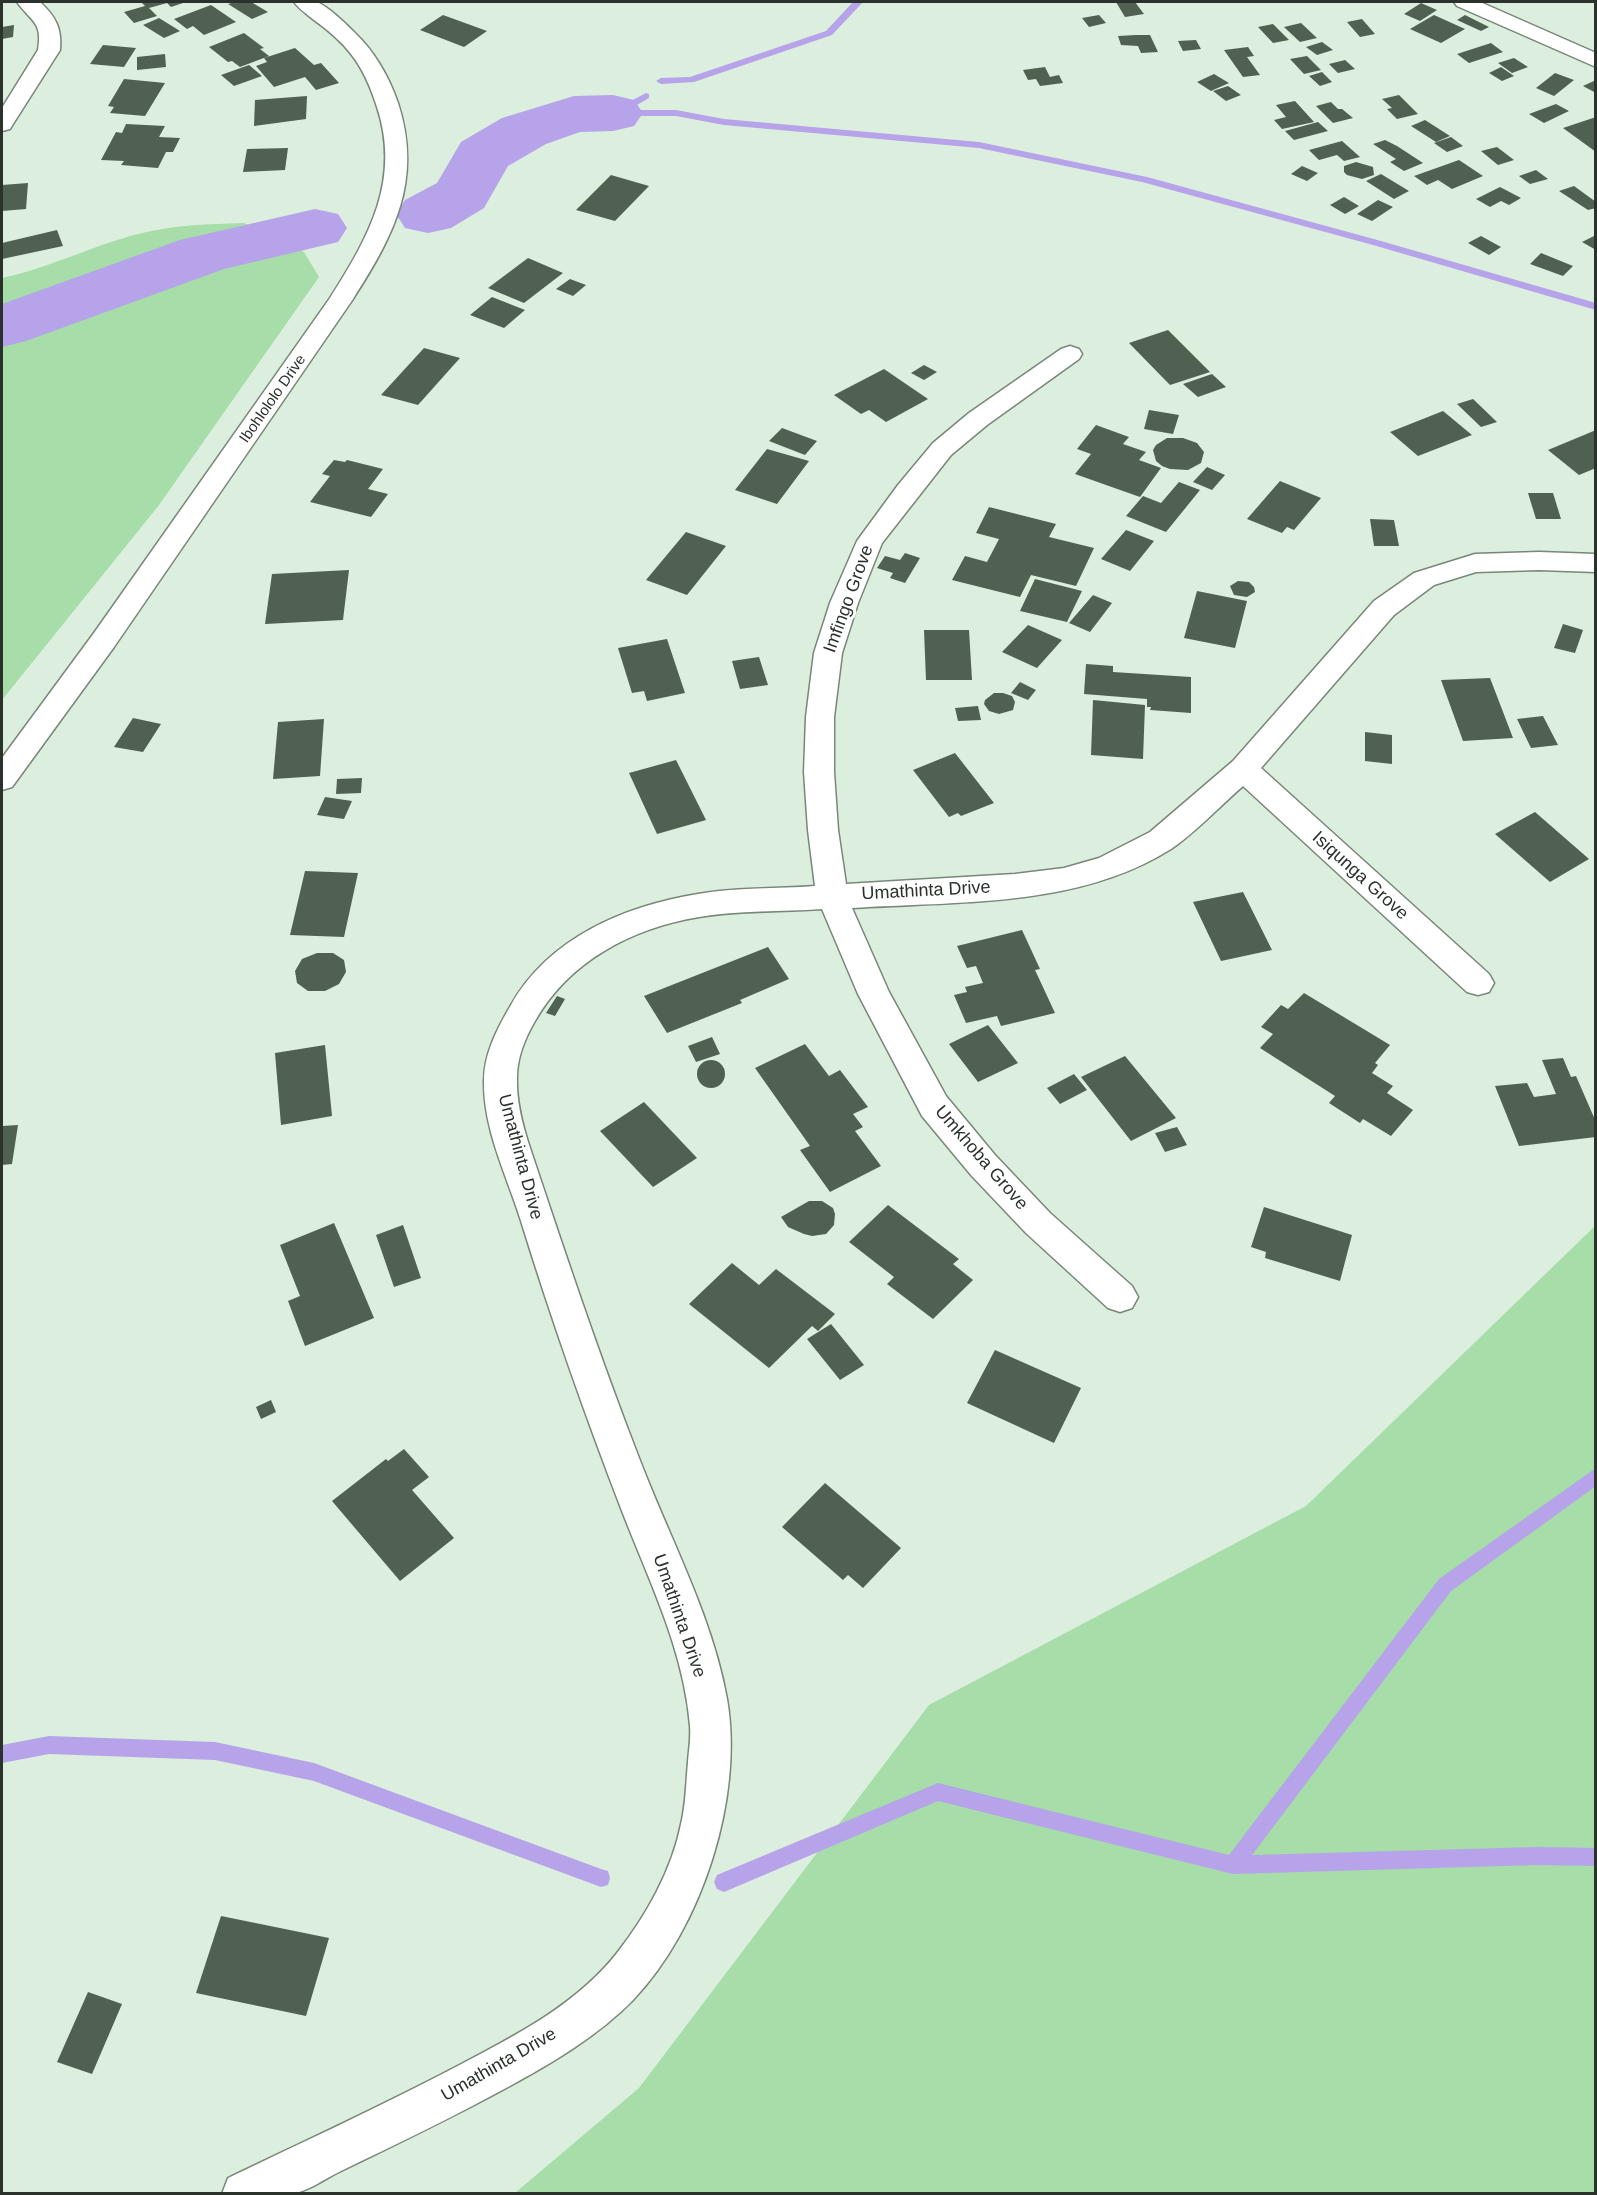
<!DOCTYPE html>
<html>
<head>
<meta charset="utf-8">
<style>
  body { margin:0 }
  #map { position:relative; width:1597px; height:2195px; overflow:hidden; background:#dceedd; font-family:Arial,sans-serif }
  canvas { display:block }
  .frame { position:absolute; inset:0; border:3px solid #2b322c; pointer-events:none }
</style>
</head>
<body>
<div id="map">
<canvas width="1597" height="2195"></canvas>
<div class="frame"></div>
</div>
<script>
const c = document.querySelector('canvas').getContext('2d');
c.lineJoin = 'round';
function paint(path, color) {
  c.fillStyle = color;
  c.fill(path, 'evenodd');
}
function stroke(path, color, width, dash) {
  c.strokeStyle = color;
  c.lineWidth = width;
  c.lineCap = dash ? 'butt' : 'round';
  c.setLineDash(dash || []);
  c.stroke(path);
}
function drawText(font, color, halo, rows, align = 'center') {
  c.font = font + ' Arial,sans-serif';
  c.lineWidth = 6;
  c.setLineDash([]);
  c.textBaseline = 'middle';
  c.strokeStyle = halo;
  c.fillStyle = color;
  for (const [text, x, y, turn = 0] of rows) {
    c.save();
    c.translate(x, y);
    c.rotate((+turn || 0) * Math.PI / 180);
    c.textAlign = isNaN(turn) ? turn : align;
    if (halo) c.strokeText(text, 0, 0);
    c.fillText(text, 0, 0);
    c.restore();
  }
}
paint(new Path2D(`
  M 244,223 L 304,252 L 319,277 L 159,505 L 2,700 L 2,278 C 50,268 91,246 138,234 C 173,225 208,224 244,223 Z
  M 1595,1226 L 1595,2193 L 515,2193 L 639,2088 L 929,1705 L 1306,1506 Z`), '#a6dda9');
paint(new Path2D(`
  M 853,2 L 863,2 L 832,35 L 694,82 L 661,84 L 656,81 L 661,78 L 690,77 L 826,31 Z
  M 646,93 L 649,94 L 649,98 L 628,110 L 676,110 L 724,119 L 979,142 L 1147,177 L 1381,241 L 1596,303 L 1596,310 L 1373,245 L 1142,182 L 979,148 L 724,125 L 676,116 L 613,116 L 608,113 Z
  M 1596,1468 L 1596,1486 L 1451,1591 L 1252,1855 L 1537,1847 L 1596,1848 L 1596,1866 L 1537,1865 L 1233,1874 L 938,1801 L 724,1892 L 717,1889 L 714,1882 L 717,1875 L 938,1783 L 1229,1855 L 1439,1579 Z
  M 49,1736 L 215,1742 L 314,1763 L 601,1869 L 608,1871 L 610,1878 L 608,1885 L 601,1887 L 314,1781 L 215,1760 L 49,1754 L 2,1763 L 2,1745 Z`), '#b6a3ea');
paint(new Path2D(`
  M 613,95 L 634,100 L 643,113 L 634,126 L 613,131 L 580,132 L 546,144 L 508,166 L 484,208 L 451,228 L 428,233 L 405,228 L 396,214 L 405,200 L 437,183 L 461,142 L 502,118 L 574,96 Z
  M 315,209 L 338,214 L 347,228 L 338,242 L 224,269 L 26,341 L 2,347 L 2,304 L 180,240 Z`), '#b6a3ea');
paint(new Path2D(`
  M 141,2 L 186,2 L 171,7 L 167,3 L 149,8 L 157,16 L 134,23 L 124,12 L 145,6 Z
  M 235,2 L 251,2 L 268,12 L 252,19 L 228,4 Z
  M 1116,2 L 1135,2 L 1144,14 L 1125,17 Z
  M 1421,3 L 1437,10 L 1420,21 L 1404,14 Z
  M 211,5 L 236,22 L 204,35 L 193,26 L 187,29 L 174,19 Z
  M 443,15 L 487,31 L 464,47 L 420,30 Z
  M 1099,15 L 1106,23 L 1089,27 L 1082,18 Z
  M 1434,15 L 1465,29 L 1441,43 L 1410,29 Z
  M 1465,15 L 1489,27 L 1481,31 L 1457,20 Z
  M 159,18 L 180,31 L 164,38 L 143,25 Z
  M 1362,19 L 1375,34 L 1360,37 L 1347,22 Z
  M 1301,23 L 1317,38 L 1300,42 L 1284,27 Z
  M 1273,24 L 1289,40 L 1273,43 L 1258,27 Z
  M 14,25 L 13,37 L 2,39 L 2,27 Z
  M 244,33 L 264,48 L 260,49 L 269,56 L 240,67 L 232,61 L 228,62 L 209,47 Z
  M 1136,35 L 1150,35 L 1158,52 L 1141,53 L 1138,46 L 1121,45 L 1118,36 Z
  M 1196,40 L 1201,49 L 1183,51 L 1178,41 Z
  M 1322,42 L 1333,50 L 1317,55 L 1306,47 Z
  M 1491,43 L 1503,52 L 1469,63 L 1457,54 Z
  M 103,45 L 136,48 L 124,67 L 90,64 Z
  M 1248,47 L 1254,56 L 1247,57 L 1260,75 L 1243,77 L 1224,50 Z
  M 295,48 L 314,65 L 321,63 L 339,83 L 316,90 L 305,77 L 274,87 L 256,66 L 267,62 L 264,58 Z
  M 165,54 L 166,67 L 137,70 L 137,57 Z
  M 1307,56 L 1321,70 L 1304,74 L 1290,59 Z
  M 1514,58 L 1528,67 L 1512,73 L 1498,63 Z
  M 1345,60 L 1355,69 L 1338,73 L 1329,64 Z
  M 249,65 L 262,76 L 234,86 L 221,75 Z
  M 1045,67 L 1050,77 L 1059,75 L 1063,83 L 1040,86 L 1036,79 L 1028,80 L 1023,70 Z
  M 1501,67 L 1514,76 L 1502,81 L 1489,73 Z
  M 1322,72 L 1332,82 L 1320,86 L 1309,76 Z
  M 1555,73 L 1574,80 L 1554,96 L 1536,88 Z
  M 1214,74 L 1229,83 L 1211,91 L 1197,82 Z
  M 124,79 L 165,83 L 145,116 L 110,113 L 114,107 L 108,106 Z
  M 1596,80 L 1596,93 L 1583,86 Z
  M 1228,86 L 1241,95 L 1226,101 L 1213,91 Z
  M 1399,95 L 1418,114 L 1397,119 L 1387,109 L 1392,108 L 1382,99 Z
  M 307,96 L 306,119 L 254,126 L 255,100 Z
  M 1295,101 L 1314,122 L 1282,129 L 1274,120 L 1286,117 L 1276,105 Z
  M 1331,102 L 1338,109 L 1342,109 L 1353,118 L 1333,123 L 1316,106 Z
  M 1556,104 L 1569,111 L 1544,123 L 1529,114 Z
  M 1596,117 L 1596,152 L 1563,128 Z
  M 1425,120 L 1450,136 L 1436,142 L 1411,126 Z
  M 1318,122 L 1328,131 L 1294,140 L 1285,131 Z
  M 126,124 L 165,126 L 159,137 L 180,138 L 173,152 L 166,152 L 158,168 L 121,165 L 124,161 L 101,160 L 116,132 L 122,133 Z
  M 1451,137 L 1463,146 L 1447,152 L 1434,143 Z
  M 1385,140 L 1397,146 L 1423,163 L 1404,171 L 1390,162 L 1404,155 L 1396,159 L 1373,144 Z
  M 1342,141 L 1360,157 L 1344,161 L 1337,155 L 1319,160 L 1309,150 Z
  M 1497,147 L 1514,160 L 1498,165 L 1481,151 Z
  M 288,148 L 285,170 L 243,172 L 247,149 Z
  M 1459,160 L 1483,176 L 1452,189 L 1438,180 L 1427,185 L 1414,176 Z
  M 1356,162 L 1373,167 L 1374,175 L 1362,179 L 1347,175 L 1344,172 L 1344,166 Z
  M 1302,166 L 1318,173 L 1307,181 L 1291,174 Z
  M 1536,170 L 1548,179 L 1530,184 L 1519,176 Z
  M 1381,174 L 1409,191 L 1394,199 L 1366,181 Z
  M 611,175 L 649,186 L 615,221 L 576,210 Z
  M 28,183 L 26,209 L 2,211 L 2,185 Z
  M 1574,186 L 1596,202 L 1596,208 L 1588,210 L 1559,191 Z
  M 1500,187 L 1521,198 L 1509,205 L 1501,201 L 1490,207 L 1476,199 Z
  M 1344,197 L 1359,206 L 1345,214 L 1330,205 Z
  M 1378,200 L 1393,207 L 1372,221 L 1357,214 Z
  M 57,230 L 63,246 L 2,259 L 2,243 Z
  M 1596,235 L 1596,250 L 1582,242 Z
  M 1481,236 L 1501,247 L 1489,255 L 1468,243 Z
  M 1541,253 L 1573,266 L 1563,276 L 1530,264 Z
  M 528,258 L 563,273 L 524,303 L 488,288 Z
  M 570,279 L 586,285 L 573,296 L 556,289 Z
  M 492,297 L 525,310 L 504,328 L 470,315 Z
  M 1168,330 L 1210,372 L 1170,385 L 1129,343 Z
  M 424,348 L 460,358 L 418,405 L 381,395 Z
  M 924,365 L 937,372 L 924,380 L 911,373 Z
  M 884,369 L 928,399 L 886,422 L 869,410 L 861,414 L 834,395 Z
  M 1212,374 L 1226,387 L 1198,397 L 1183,384 Z
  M 1473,399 L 1497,422 L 1481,427 L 1457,404 Z
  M 1149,410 L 1179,415 L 1173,434 L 1144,429 Z
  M 1443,411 L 1472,435 L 1418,456 L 1390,432 Z
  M 1096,425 L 1129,437 L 1123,444 L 1146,452 L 1139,460 L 1161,468 L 1140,497 L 1075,474 L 1091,454 L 1077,449 Z
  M 782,428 L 817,441 L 805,455 L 769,441 Z
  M 1596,430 L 1596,468 L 1579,475 L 1548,450 Z
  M 1167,438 L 1183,438 L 1197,443 L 1204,452 L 1201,463 L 1188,470 L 1170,469 L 1162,466 L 1156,461 L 1153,450 L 1156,445 Z
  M 767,449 L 809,461 L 777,504 L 735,490 Z
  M 334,460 L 345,462 L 347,460 L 383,469 L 368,489 L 388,494 L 371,517 L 310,502 L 330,476 L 322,474 Z
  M 1207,467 L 1225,475 L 1212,490 L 1193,482 Z
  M 1280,481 L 1321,498 L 1294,530 L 1287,527 L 1282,533 L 1247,519 Z
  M 1179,482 L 1200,490 L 1166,532 L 1126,516 L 1143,496 L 1161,503 Z
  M 1528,493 L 1553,493 L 1561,519 L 1536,519 Z
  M 989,507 L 1056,524 L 1049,537 L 1094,548 L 1076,586 L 1031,575 L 1020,597 L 952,580 L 965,556 L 987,562 L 999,539 L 976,533 Z
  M 1370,519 L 1394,520 L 1399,546 L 1374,546 Z
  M 1126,530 L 1154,541 L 1130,571 L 1101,559 Z
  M 686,532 L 726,546 L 687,595 L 646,580 Z
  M 905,553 L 920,558 L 905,583 L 890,578 L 893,573 L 877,568 L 885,556 L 900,560 Z
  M 349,570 L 343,620 L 265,624 L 272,574 Z
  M 1035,579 L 1082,591 L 1067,622 L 1020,611 Z
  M 1238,581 L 1249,582 L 1254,587 L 1255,592 L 1247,597 L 1234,595 L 1230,586 Z
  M 1197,591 L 1247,601 L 1235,648 L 1184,638 Z
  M 1093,595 L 1112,603 L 1090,632 L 1069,623 Z
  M 1563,624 L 1583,630 L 1575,653 L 1554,648 Z
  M 1028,625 L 1062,640 L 1037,668 L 1002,652 Z
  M 924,630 L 969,630 L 972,680 L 926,680 Z
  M 667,639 L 685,693 L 647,701 L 644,691 L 632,693 L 618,648 Z
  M 759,657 L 768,685 L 740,689 L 732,661 Z
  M 1086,664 L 1113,666 L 1113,672 L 1191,677 L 1191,713 L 1150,710 L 1151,707 L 1147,707 L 1147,699 L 1084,694 Z
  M 1490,678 L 1513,738 L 1463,741 L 1441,680 Z
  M 1020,682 L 1036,690 L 1028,700 L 1011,693 Z
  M 994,693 L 1003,693 L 1012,696 L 1015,702 L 1013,710 L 999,714 L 989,711 L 984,704 L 985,700 Z
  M 1093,700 L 1145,705 L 1143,759 L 1091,755 Z
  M 978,706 L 981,720 L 958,721 L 955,708 Z
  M 1543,716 L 1558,745 L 1531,748 L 1517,719 Z
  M 133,718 L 161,724 L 143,752 L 114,747 Z
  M 324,719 L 320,776 L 273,779 L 278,722 Z
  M 1365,732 L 1392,735 L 1392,764 L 1365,761 Z
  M 955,753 L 994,803 L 961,816 L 958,813 L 949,817 L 913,770 Z
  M 676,760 L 706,820 L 657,834 L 629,773 Z
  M 362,778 L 361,793 L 336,794 L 337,779 Z
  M 325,797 L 352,801 L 344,819 L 317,815 Z
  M 1535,812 L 1589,859 L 1550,882 L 1495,834 Z
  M 305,871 L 358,873 L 344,937 L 290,935 Z
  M 1243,892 L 1272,950 L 1221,961 L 1193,902 Z
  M 1022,930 L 1040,969 L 1035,970 L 1055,1013 L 1001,1026 L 997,1016 L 966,1023 L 954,995 L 967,992 L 965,987 L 983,983 L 976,966 L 967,968 L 957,946 Z
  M 768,947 L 789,979 L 740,1000 L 742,1003 L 667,1033 L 644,996 Z
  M 317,953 L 333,953 L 344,960 L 346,972 L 339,984 L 325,991 L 308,991 L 297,983 L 295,971 L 302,959 Z
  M 1304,993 L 1390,1045 L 1375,1063 L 1378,1065 L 1372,1073 L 1393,1086 L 1387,1093 L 1413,1110 L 1391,1136 L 1363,1119 L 1360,1123 L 1329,1103 L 1335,1096 L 1260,1048 L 1273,1034 L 1261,1027 L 1281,1005 L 1288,1009 Z
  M 557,996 L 565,999 L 555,1016 L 546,1013 Z
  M 988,1025 L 1018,1063 L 978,1082 L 949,1044 Z
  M 712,1037 L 720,1054 L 696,1062 L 688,1046 Z
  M 805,1044 L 829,1076 L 840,1070 L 868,1107 L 853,1114 L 863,1127 L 855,1131 L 881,1166 L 830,1192 L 800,1150 L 810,1146 L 755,1068 Z
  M 325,1045 L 332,1116 L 281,1125 L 275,1053 Z
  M 1125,1056 L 1176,1118 L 1131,1141 L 1081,1077 Z
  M 1563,1058 L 1571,1077 L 1576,1076 L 1596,1122 L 1596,1137 L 1519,1146 L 1495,1086 L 1527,1083 L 1534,1097 L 1556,1094 L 1542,1060 Z
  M697 1074a14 14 0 1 1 28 0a14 14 0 1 1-28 0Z
  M 1074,1074 L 1087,1090 L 1060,1104 L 1047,1088 Z
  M 644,1102 L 697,1158 L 653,1187 L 600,1131 Z
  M 18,1125 L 12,1164 L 2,1165 L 2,1126 Z
  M 1177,1127 L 1187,1145 L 1165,1152 L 1155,1133 Z
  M 809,1201 L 822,1201 L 833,1208 L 835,1214 L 834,1225 L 826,1234 L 812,1236 L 804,1234 L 788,1227 L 781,1217 Z
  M 888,1205 L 959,1259 L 953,1264 L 973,1280 L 933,1319 L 887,1284 L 894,1277 L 849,1242 Z
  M 1264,1207 L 1352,1235 L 1340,1281 L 1265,1258 L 1266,1252 L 1251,1247 Z
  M 334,1223 L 374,1318 L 305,1346 L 288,1301 L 300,1296 L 280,1245 Z
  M 403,1225 L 421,1278 L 394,1287 L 376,1235 Z
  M 732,1263 L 759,1285 L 776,1269 L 835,1314 L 818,1331 L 812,1326 L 769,1368 L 689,1304 Z
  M 831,1324 L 864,1365 L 840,1380 L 807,1339 Z
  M 995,1350 L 1081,1388 L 1054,1443 L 967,1403 Z
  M 271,1400 L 276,1412 L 261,1419 L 256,1407 Z
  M 404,1449 L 429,1477 L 412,1490 L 454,1538 L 400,1581 L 332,1501 L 386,1459 L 388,1461 Z
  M 825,1483 L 901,1548 L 863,1588 L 848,1575 L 843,1580 L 782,1527 Z
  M 221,1916 L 329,1938 L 306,2016 L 196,1993 Z
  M 88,1992 L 122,2004 L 92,2074 L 57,2062 Z`), '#506051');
const minor = new Path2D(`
  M 17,2 L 41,3 C 56,17 62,29 60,50 L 13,124 L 10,129 L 2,131 L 2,108 L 38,50 C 43,21 31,22 17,2 Z
  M 294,2 C 300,1 310,0 316,2 C 327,5 347,25 355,33 C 375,52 389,77 398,103 C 423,180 394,235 353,299 L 114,647 L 12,787 L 2,790 L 2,758 L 94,633 L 330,298 C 369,237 401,180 377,107 C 371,88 363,69 351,54 C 341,41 328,30 314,20 C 307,14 299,9 294,2 Z
  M 1454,2 L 1480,2 L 1596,53 L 1596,67 L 1457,6 Z
  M 1070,346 L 1079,349 L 1082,354 L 1079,359 L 987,425 L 951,455 L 882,543 L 858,603 L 842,653 L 834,717 L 834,772 L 838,830 L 846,884 L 1015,874 L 1064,868 L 1099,858 L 1150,832 L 1233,761 L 1374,601 L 1414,573 L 1475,554 L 1539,552 L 1596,554 L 1596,572 L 1539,570 L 1476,572 L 1434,585 L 1394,615 L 1261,768 L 1489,974 L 1494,983 L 1489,992 L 1478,995 L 1467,992 L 1243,786 C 1220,806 1195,833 1171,849 C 1077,908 959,901 852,908 L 889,992 L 946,1096 L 995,1155 L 1050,1213 L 1132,1286 L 1138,1297 L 1132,1308 L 1120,1312 L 1108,1308 L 1026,1233 L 971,1175 L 922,1116 L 858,994 L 822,909 C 782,912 739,910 699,917 C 632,928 569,961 535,1021 C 525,1038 517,1058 517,1077 C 516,1100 522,1123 529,1145 C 564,1250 599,1355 639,1458 C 669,1537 712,1615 727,1699 C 744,1797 702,1928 633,2000 C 598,2036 552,2063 508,2087 C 453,2117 397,2144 341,2171 C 326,2178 307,2192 291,2194 C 268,2195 244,2194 222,2194 L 228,2178 C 301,2143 375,2109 448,2071 C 507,2040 575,2007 617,1953 C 646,1916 672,1870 681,1824 C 686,1804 686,1783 688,1762 C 689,1749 691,1738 690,1726 C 684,1650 649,1581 622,1511 C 585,1415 551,1318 521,1221 C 507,1176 483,1129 484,1081 C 484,1054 497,1029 511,1005 C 549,938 624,906 698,894 C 736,887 777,889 815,886 L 808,830 L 804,772 L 806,717 L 814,653 L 830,603 L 857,541 L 898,485 L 933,443 L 969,413 L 1061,349 Z`);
stroke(minor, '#778778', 3);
paint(minor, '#fff');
drawText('15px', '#2b322c', '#fff', [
  ["Ibohlololo Drive",273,399,-55]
]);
drawText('18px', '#2b322c', '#fff', [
  ["Imfingo Grove",849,599,-70],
  ["Isiqunga Grove",1360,876,42],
  ["Umathinta Drive",926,891,-3],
  ["Umathinta Drive",520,1157,75],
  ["Umkhoba Grove",981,1158,49],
  ["Umathinta Drive",679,1616,71],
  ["Umathinta Drive",499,2065,-30]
]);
</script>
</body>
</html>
